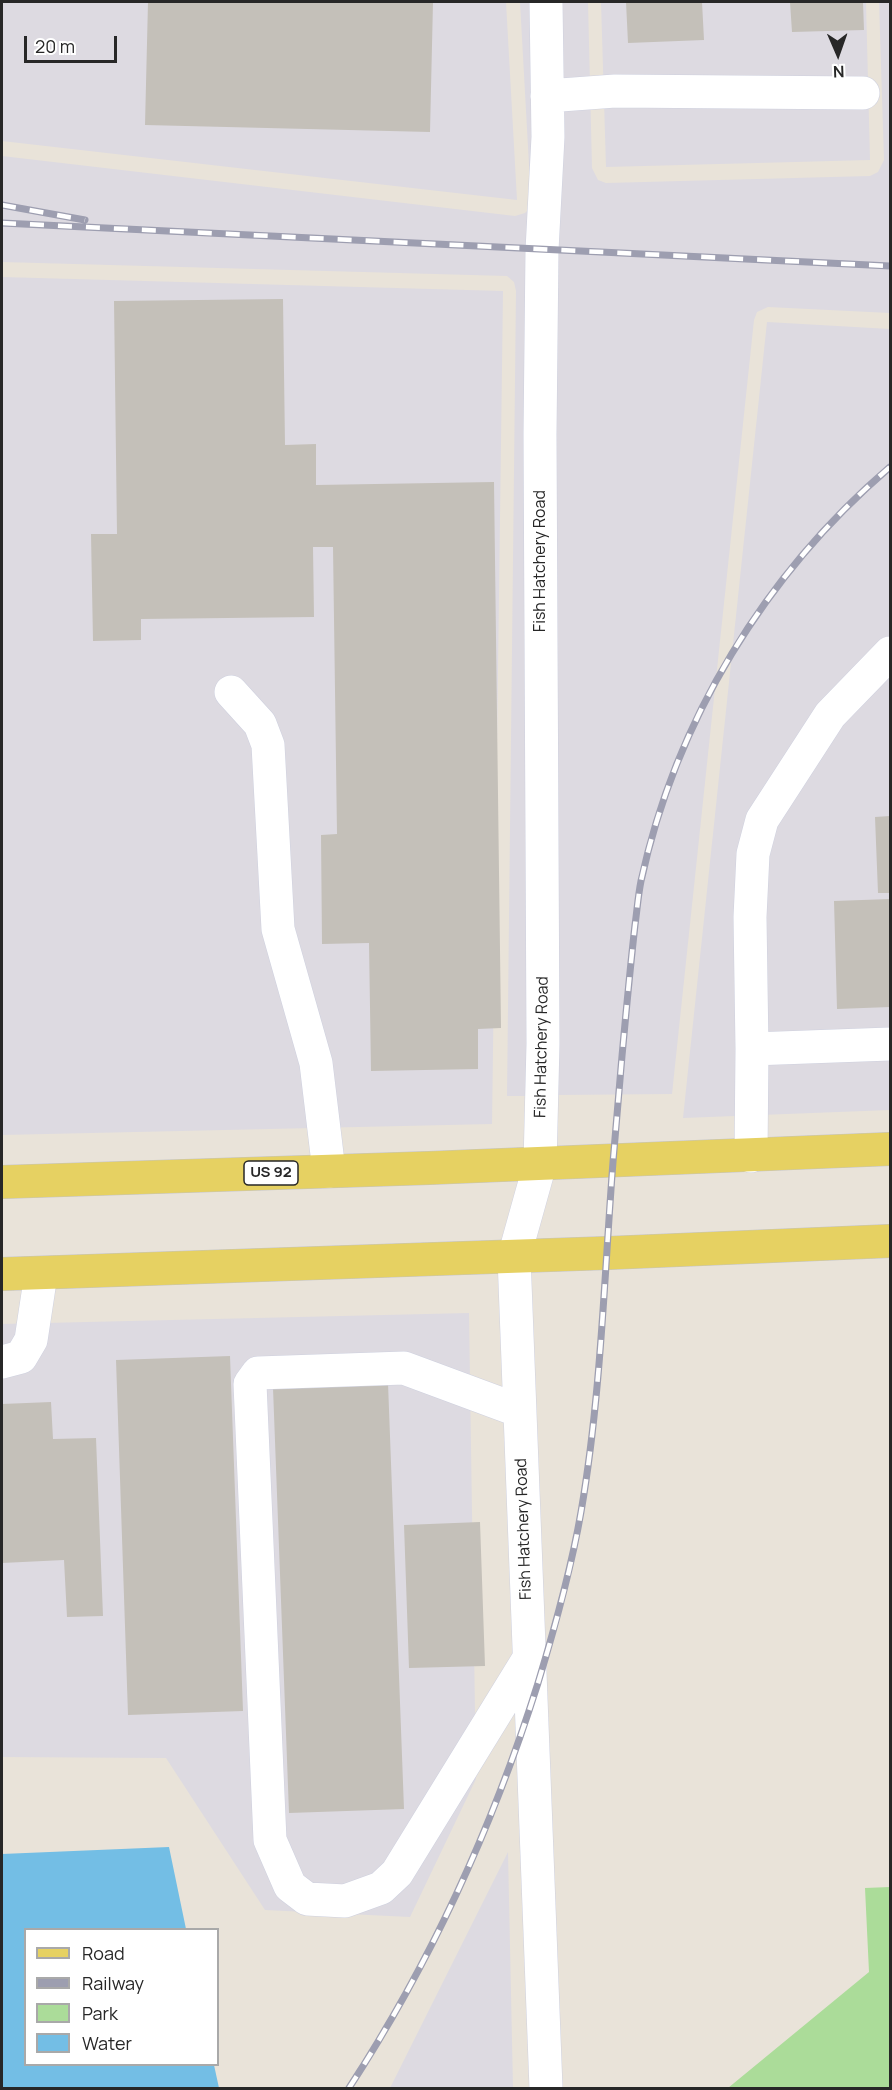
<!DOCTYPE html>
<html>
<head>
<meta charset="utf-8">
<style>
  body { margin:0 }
  #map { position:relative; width:892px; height:2090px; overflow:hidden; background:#e9e3d9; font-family:Manrope,sans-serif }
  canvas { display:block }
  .frame { position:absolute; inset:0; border:3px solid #272727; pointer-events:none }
  .legend { position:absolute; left:24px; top:1928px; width:195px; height:138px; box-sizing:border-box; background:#fff; border:2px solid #a9a9a9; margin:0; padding:8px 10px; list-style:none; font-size:18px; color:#272727 }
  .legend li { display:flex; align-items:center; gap:12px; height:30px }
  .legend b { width:30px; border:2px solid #a9a9a9 }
  .north { position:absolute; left:808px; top:24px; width:60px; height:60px; -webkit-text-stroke:4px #fff; paint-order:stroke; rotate:178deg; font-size:16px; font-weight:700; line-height:24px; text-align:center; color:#272727 }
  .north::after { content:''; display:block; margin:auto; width:21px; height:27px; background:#272727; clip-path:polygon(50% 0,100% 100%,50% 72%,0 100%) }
  .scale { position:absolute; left:24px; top:36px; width:93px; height:27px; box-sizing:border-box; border:3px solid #272727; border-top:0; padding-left:8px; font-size:18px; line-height:21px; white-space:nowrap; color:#272727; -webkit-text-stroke:4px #fff; paint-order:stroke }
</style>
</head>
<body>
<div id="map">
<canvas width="892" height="2090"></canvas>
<div class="frame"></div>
<ul class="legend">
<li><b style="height:8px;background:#e6d162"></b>Road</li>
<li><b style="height:8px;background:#9d9eb0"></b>Railway</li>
<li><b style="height:16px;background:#abdc99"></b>Park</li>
<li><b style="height:16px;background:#73bee5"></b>Water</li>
</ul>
<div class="north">N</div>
<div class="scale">20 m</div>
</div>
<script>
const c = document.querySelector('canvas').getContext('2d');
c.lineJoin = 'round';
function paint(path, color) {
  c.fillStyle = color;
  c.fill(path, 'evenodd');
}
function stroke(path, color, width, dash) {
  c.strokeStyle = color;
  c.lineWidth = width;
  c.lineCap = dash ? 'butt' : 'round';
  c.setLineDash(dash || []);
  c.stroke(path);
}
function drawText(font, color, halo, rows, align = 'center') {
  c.font = font + ' Manrope,sans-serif';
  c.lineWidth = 4.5;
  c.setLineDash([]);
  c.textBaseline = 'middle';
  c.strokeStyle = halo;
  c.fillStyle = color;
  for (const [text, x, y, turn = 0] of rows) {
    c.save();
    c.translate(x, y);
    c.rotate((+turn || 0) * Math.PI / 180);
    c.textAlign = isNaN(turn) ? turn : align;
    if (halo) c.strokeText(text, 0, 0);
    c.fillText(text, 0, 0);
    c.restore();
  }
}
paint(new Path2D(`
  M 2,2 L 506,2 L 517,200 L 2,141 Z
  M 520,2 L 530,2 L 532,136 L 530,183 Z
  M 562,2 L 588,2 L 592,168 L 598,180 L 606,183 L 870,176 L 878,172 L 884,160 L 879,2 L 890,2 L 890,313 L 768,307 L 757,312 L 754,320 L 672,1094 L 558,1095 L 556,434 Z
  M 601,2 L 866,2 L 870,160 L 606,167 Z
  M 2,156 L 515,216 L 525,213 L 529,209 L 526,1096 L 507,1096 L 516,291 L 514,282 L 507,276 L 2,262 Z
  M 2,277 L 503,291 L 492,1124 L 2,1135 Z
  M 767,322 L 890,329 L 890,1110 L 683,1118 Z
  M 469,1313 L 476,1779 L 410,1917 L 265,1910 L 166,1758 L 2,1757 L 2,1324 Z
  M 508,1852 L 513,2088 L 390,2088 Z`), '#dddae1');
paint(new Path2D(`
  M 890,1887 L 890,2088 L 728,2088 L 869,1972 L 865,1888 Z`), '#abdc99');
paint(new Path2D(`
  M 169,1847 L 186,1929 L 26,1930 L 26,2064 L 214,2065 L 219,2088 L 2,2088 L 2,1854 Z`), '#73bee5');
paint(new Path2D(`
  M 148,2 L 433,2 L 430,132 L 145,125 Z
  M 626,2 L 702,2 L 704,40 L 628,43 Z
  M 790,2 L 863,2 L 864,30 L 792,32 Z
  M 283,299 L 285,445 L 316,444 L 316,485 L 494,482 L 501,1028 L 478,1029 L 478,1069 L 371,1071 L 369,943 L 322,944 L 321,835 L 337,834 L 333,547 L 313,547 L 314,617 L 141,619 L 141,640 L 93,641 L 91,534 L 117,534 L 114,301 Z
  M 890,816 L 890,893 L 878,893 L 875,817 Z
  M 890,899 L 890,1007 L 837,1009 L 834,901 Z
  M 230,1356 L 243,1711 L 128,1715 L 116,1360 Z
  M 388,1383 L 404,1809 L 289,1813 L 273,1388 Z
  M 51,1402 L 53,1439 L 96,1438 L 103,1616 L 67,1617 L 64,1560 L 2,1563 L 2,1404 Z
  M 480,1522 L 485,1666 L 409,1668 L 404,1525 Z`), '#c4c0b9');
const minor = new Path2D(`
  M 546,2 L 548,137 L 542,250 L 540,434 L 543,1044 L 540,1164 L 514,1257 L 546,2088
  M 547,96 L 615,91 L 863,93
  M 231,692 L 260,724 L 268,745 L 278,929 L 316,1063 L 329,1171
  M 752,1049 L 750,917 L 753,854 L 762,820 L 830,715 L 890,653
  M 751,1156 L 752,1049 L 890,1044
  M 2,1362 L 21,1357 L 31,1340 L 41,1274
  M 520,1411 L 404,1368 L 258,1373 L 250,1384 L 270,1840 L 290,1886 L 307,1899 L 345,1901 L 381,1888 L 397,1873 L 528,1660`);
const major = new Path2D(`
  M 2,1182 L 429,1168 L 890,1149
  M 2,1274 L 608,1253 L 890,1241`);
stroke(minor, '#cfd1df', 34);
stroke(major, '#c3c3c3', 34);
stroke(minor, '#fff', 33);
stroke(major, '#e6d162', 33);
const rail = new Path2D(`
  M 2,205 L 85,220
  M 2,223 L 890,266
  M 349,2088 C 431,1962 493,1826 538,1683 C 555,1627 571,1570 581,1512 C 601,1396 604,1279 613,1162 C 616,1127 619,1092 622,1056 C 626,1013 630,969 635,925 C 637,911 638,896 641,881 C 676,720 765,574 890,467`);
stroke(rail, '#9d9eb0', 7);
stroke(rail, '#fff', 4.5, [14]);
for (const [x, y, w] of [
  [271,1173,54]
]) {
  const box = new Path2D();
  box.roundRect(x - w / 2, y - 12, w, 24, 4.5);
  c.fillStyle = '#fff';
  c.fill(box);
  stroke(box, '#272727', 1.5);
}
drawText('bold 15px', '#272727', null, [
  ["US 92",271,1173]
]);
drawText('16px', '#272727', '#fff', [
  ["Fish Hatchery Road",541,561,-90],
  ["Fish Hatchery Road",542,1047,-89],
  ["Fish Hatchery Road",524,1529,-92]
]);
</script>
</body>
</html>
